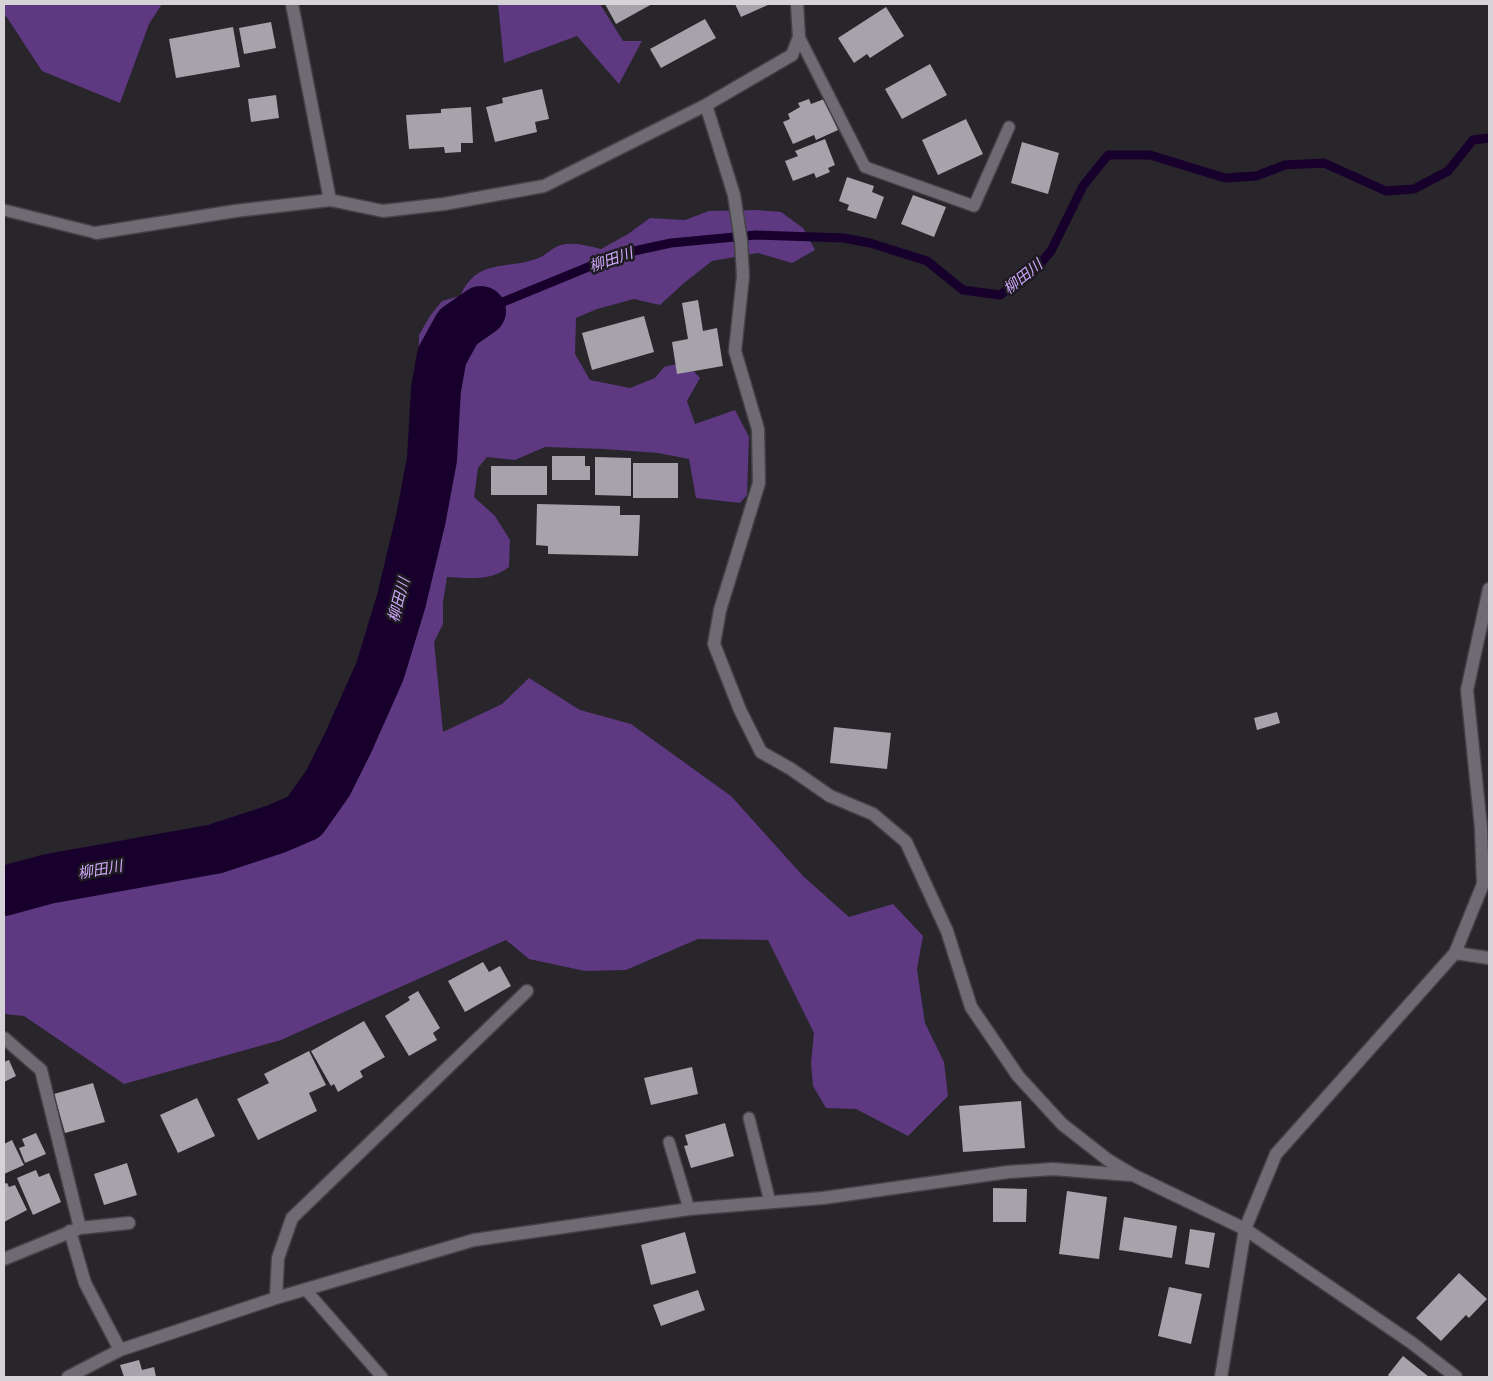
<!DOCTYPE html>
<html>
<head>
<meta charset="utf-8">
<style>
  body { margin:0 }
  #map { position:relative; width:1493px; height:1381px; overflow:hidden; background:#28252b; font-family:"Asap Condensed",sans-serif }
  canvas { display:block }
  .frame { position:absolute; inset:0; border:5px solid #d5d3d8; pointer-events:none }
</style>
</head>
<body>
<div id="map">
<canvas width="1493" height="1381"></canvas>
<div class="frame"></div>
</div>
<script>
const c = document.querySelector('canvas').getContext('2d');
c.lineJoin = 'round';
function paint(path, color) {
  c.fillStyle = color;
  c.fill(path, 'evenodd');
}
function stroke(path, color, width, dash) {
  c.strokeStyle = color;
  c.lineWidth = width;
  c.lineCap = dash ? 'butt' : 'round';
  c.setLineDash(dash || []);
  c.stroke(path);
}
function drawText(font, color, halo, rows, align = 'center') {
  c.font = font + ' "Asap Condensed","Noto Sans JP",sans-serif';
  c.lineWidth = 5;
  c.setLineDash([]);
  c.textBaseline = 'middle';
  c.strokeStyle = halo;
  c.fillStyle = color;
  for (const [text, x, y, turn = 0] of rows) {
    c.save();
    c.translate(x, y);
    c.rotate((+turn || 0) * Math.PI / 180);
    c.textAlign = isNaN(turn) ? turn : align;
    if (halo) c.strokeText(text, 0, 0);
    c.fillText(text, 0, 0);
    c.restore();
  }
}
paint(new Path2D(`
  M 4,4 L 162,4 L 149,24 L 120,103 L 42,71 L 4,13 Z
  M 498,4 L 600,4 L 623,41 L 642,41 L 619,84 L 577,36 L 504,63 Z
  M 756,210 L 781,212 L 803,228 L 815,250 L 792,263 L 758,253 L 712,261 L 684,283 L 660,305 L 634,299 L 597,309 L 576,318 L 575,354 L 590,380 L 630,388 L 655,378 L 664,367 L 685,362 L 700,378 L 687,401 L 695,424 L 735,410 L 749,437 L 747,495 L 740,503 L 696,498 L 689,459 L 658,453 L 604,449 L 545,447 L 515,460 L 487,457 L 478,468 L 474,497 L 495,516 L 510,540 L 509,567 C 490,582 468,578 447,577 L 443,602 L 443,624 L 434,642 L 443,732 L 502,704 L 529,678 L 580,710 L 631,724 L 731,796 L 803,876 L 849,917 L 893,904 L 923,936 L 917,969 L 925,1023 L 944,1062 L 948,1096 L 908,1136 L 856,1109 L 826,1108 L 813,1086 L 811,1063 L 814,1033 L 768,940 L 698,939 L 626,970 L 585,971 L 529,959 L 506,940 L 281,1040 L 124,1084 L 24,1016 L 4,1014 L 4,904 L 209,864 L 306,830 L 328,800 L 315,774 L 327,739 L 344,716 L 362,683 L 370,631 L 381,615 L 384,595 L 418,561 L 430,542 L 433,501 L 410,451 L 418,414 L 419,335 L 430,316 L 442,301 L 460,296 C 477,258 505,270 536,259 C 543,257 549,251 556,247 C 569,240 588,246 601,249 L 628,234 L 650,218 L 685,220 L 709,211 Z`), '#5e3880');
stroke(new Path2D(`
  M 481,311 L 620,254 L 671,243 L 756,235 L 844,238 L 870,243 L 927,261 L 963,290 L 1000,295 L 1033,272 L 1051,251 L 1083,186 L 1108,155 L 1150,155 L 1225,178 L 1256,176 L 1285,165 L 1324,163 L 1386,191 L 1414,189 L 1448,171 L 1473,140 L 1489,138`), '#18002d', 9);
stroke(new Path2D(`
  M 4,891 L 48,879 L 215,849 L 276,829 L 304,817 L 328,783 L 348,743 L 380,671 L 401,602 L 421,518 L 432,459 L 436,389 L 442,356 L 458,327 L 481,311`), '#18002d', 50);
paint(new Path2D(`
  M 605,4 L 652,4 L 616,24 Z
  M 735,4 L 770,4 L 741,17 Z
  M 886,7 L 904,36 L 870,58 L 867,54 L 854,63 L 838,38 Z
  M 705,19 L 716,38 L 661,68 L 650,49 Z
  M 271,22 L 276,48 L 244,54 L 239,28 Z
  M 233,27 L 240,67 L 176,78 L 169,39 Z
  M 930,64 L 947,95 L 902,119 L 885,89 Z
  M 542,89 L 549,119 L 535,122 L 537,132 L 495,142 L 486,107 L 503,103 L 502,98 Z
  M 276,95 L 279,118 L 251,122 L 248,99 Z
  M 809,99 L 811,104 L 824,99 L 838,130 L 816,140 L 814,135 L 793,144 L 783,122 L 790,119 L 788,114 L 800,107 L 798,103 Z
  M 471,107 L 473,143 L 461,143 L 461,152 L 445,153 L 444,147 L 409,149 L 406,115 L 441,113 L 441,109 Z
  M 966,119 L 983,154 L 938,175 L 922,140 Z
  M 825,139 L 835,165 L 828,168 L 830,172 L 816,178 L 814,173 L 793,181 L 785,161 L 798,156 L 795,151 Z
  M 1022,142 L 1059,153 L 1048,194 L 1011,183 Z
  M 847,177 L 874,186 L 872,192 L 884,197 L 876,219 L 847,210 L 849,205 L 839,201 Z
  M 913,195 L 946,207 L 934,237 L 901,224 Z
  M 698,300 L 703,331 L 717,328 L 723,366 L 677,374 L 672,342 L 688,339 L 682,303 Z
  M 644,316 L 654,352 L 592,370 L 582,333 Z
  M 552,456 L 585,456 L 585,466 L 590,466 L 590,480 L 552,480 Z
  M 595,457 L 631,458 L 631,496 L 595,495 Z
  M 633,463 L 678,463 L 678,498 L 633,498 Z
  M 491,466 L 547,466 L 547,495 L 491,495 Z
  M 537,504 L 620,506 L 620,515 L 640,515 L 638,556 L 548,554 L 548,546 L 536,545 Z
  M 1277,712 L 1280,723 L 1257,730 L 1254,718 Z
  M 834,727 L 891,733 L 887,769 L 830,763 Z
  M 483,962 L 489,972 L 500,966 L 511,986 L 465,1012 L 448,981 Z
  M 418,991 L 440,1028 L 433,1033 L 437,1040 L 409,1056 L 385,1016 L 410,1000 L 408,997 Z
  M 364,1021 L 385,1057 L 360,1071 L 363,1077 L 338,1092 L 334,1084 L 331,1086 L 311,1051 Z
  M 309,1051 L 326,1085 L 309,1093 L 317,1111 L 258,1140 L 237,1099 L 269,1083 L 264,1074 Z
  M 9,1060 L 16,1076 L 4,1082 L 4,1062 Z
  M 692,1067 L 698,1094 L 651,1105 L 644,1078 Z
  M 93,1083 L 105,1122 L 65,1133 L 54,1094 Z
  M 197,1098 L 215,1136 L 178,1153 L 160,1115 Z
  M 1021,1101 L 1025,1148 L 963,1152 L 959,1106 Z
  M 725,1123 L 734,1156 L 691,1168 L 684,1146 L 688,1145 L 685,1135 Z
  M 36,1133 L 46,1154 L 25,1163 L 19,1148 L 25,1146 L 22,1139 Z
  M 12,1140 L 24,1165 L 4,1174 L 4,1144 Z
  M 127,1163 L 137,1195 L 104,1205 L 94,1174 Z
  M 36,1170 L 39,1177 L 49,1173 L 61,1202 L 33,1215 L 17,1178 Z
  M 7,1183 L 9,1187 L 15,1185 L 27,1210 L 4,1222 L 4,1184 Z
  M 993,1188 L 1027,1189 L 1026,1222 L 993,1222 Z
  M 1067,1191 L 1107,1197 L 1099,1259 L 1059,1254 Z
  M 1124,1217 L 1177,1226 L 1172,1258 L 1119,1250 Z
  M 1190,1229 L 1215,1233 L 1209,1268 L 1185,1264 Z
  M 685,1232 L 696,1273 L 651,1285 L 641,1245 Z
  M 1459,1273 L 1487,1299 L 1469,1318 L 1466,1315 L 1441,1341 L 1416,1318 Z
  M 1169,1287 L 1202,1294 L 1191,1344 L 1158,1336 Z
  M 698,1290 L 705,1310 L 661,1326 L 653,1305 Z
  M 1403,1356 L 1429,1377 L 1390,1377 L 1388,1375 Z
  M 139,1360 L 142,1370 L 154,1367 L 156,1377 L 124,1377 L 120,1365 Z`), '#a7a3ab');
const service = new Path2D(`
  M 799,37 L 865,167 L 974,206 L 1009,127
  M 4,210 L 96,233
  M 749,1118 L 770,1202
  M 669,1142 L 689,1209
  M 306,1290 L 382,1377`);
const minor = new Path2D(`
  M 292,4 L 330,200
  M 706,105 L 734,195 L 741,241 L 743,276 L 735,351 L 758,429 L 759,483 L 720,610 L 714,644 L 740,710 L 761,752 L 791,769 L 830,796 L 873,814 L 906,842 L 947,931 L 971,1007 L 1018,1076 L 1062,1124 L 1108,1160 L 1133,1175 L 1245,1229 L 1412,1343 L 1456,1377
  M 96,233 L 235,211 L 330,200 L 383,211 L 444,204 L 544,186 L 706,105 L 792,55 L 799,37 L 797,4
  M 1455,953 L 1489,958
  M 4,1038 L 41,1070 L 80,1228
  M 70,1231 L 85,1283 L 120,1350
  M 4,1259 L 80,1228 L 129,1223
  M 276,1298 L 278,1258 L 292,1218 L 527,991
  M 68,1377 L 120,1350 L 276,1298 L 474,1240 L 689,1209 L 823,1198 L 1008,1172 L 1053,1169 L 1130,1175`);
const tertiary = new Path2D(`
  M 1221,1377 L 1245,1229 L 1276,1154 L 1455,953 L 1483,884 L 1481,828 L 1467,690 L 1489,589`);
stroke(service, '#444147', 14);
stroke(minor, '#444147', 15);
stroke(tertiary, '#444147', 15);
stroke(service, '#6e6b73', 11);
stroke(minor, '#6e6b73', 12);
stroke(tertiary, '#6e6b73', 12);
drawText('italic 15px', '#d1aafb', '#1e1b22', [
  ["柳田川",611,260,-19],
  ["柳田川",1023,277,-39],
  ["柳田川",399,600,-75],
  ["柳田川",100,870,-10]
]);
</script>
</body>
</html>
